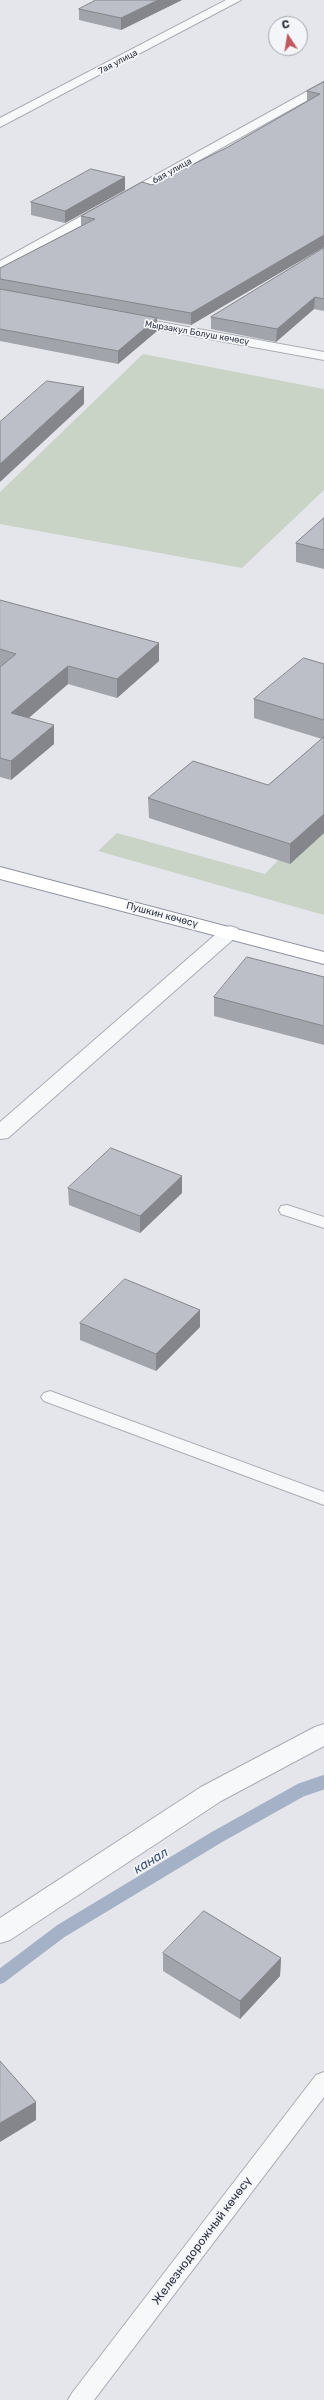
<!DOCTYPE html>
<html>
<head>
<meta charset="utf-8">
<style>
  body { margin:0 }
  #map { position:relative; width:324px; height:2400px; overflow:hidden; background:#e5e6eb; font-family:Rubik,sans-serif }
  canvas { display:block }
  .north { position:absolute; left:268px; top:16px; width:40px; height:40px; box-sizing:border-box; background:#f4f5f8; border:1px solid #a5a7af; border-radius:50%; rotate:348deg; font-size:11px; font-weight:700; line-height:16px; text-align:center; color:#2e3341 }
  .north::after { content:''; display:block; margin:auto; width:14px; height:18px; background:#c0595e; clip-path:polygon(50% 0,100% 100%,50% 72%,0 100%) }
</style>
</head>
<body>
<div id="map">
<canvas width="324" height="2400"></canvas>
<div class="north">С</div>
</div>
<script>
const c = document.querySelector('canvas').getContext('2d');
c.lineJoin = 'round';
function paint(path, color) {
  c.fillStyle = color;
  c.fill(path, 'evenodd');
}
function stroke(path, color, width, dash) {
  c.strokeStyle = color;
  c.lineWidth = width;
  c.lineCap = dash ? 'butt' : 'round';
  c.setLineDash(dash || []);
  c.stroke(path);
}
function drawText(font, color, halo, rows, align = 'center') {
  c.font = font + ' Rubik,sans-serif';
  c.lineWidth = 3.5;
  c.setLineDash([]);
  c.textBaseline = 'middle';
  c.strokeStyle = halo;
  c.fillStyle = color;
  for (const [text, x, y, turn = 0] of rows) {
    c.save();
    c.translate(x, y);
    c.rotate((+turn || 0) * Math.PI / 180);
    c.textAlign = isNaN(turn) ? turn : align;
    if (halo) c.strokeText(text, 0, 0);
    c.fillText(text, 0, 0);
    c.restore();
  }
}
paint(new Path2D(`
  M 143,354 L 324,389 L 324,490 L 242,568 L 0,524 L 0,492 Z
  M 324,811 L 324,915 L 98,851 L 117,833 L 265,874 Z`), '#c9d4c7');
stroke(new Path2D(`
  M 0,1977 L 61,1931 L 217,1837 L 301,1790 L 324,1782`), '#a4b1c6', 14);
const service = new Path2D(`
  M 287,1205 L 324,1217 L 324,1228 L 281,1214 L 279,1210 L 281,1206 Z
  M 50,1391 L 324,1492 L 324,1505 L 44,1401 L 41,1397 L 44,1393 Z
  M 324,2072 L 324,2097 L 94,2400 L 68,2400 L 72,2393 L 316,2075 Z`);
const minor = new Path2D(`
  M 226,0 L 241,0 L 0,127 L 0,118 Z
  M 324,82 L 324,91 L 0,271 L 0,261 Z
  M 127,316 L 324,352 L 324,360 L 122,323 L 120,320 Z
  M 230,926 L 237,928 L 240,932 L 237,936 L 8,1138 L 0,1139 L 0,1122 L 223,928 Z
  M 324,1724 L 324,1746 L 221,1801 L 10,1940 L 0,1943 L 0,1918 L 201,1787 L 315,1727 Z`);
const trunk = new Path2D(`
  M 0,867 L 324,952 L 324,964 L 0,879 Z`);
stroke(service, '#aaadb5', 2);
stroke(minor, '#aaadb5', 2);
stroke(trunk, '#8e93a0', 2);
paint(service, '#f7f8f9');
paint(minor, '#f7f8f9');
paint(trunk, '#fff');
paint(new Path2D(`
  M 182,0 L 121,30 L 79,20 L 79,9 Z
  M 324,82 L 324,247 L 191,325 L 157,319 L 157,331 L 118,364 L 0,341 L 0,268 L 81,226 L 81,216 L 152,185 L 228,147 L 307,101 L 307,91 Z
  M 125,177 L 125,190 L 65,223 L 31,215 L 31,202 Z
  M 324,248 L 324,311 L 314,309 L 276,342 L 211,329 L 211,317 Z
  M 324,518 L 324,569 L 296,562 L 296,543 Z
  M 0,600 L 159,643 L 159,661 L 117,698 L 68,684 L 29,718 L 54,744 L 11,780 L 0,777 Z
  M 324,664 L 324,833 L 290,864 L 149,818 L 148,798 L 268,785 L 322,739 L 254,718 L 254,699 Z
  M 324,977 L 324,1045 L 214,1016 L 214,997 Z
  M 182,1176 L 182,1193 L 140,1233 L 69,1205 L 68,1188 Z
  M 80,1323 L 200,1327 L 156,1371 L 80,1340 Z
  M 163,1953 L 281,1958 L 280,1976 L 240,2019 L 163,1971 Z`), '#a2a4ab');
paint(new Path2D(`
  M 158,0 L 182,0 L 121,30 L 121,18 Z
  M 125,177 L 125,190 L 65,223 L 65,211 Z
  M 324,235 L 324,247 L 191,325 L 191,313 Z
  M 315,297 L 314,309 L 276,342 L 277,329 Z
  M 157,318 L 157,331 L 118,364 L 118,351 Z
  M 84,387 L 84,404 L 0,482 L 0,464 Z
  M 159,643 L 159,661 L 117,698 L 117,679 Z
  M 68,666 L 68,684 L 12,732 L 11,713 Z
  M 54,725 L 54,744 L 11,780 L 11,761 Z
  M 324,814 L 324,833 L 290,864 L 290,844 Z
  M 182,1176 L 182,1193 L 140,1233 L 140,1216 Z
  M 200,1310 L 200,1327 L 156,1371 L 156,1354 Z
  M 281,1958 L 280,1976 L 240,2019 L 240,2001 Z
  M 36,2102 L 36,2120 L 0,2142 L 0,2123 Z`), '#84868b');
const building = new Path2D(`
  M 96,0 L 158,0 L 121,18 L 79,9 Z
  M 324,82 L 324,235 L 191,313 L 0,279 L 0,268 L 95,219 L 81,216 L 142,182 L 152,185 L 228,147 L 320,94 L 307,91 Z
  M 91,169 L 125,177 L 65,211 L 31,202 Z
  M 324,248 L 324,299 L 315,297 L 277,329 L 211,317 Z
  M 0,289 L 157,318 L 118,351 L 0,329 Z
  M 47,381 L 84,387 L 0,464 L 0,422 Z
  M 324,518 L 324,550 L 296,543 Z
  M 0,600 L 159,643 L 117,679 L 68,666 L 11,713 L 54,725 L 11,761 L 0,758 L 0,667 L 16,654 L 0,649 Z
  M 304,658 L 324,664 L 324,720 L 254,699 Z
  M 324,737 L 324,814 L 290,844 L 148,798 L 193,761 L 268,785 Z
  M 247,957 L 324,977 L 324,1026 L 214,997 Z
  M 111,1148 L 182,1176 L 140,1216 L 68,1188 Z
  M 125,1279 L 200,1310 L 156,1354 L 80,1323 Z
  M 204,1911 L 281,1958 L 240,2001 L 163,1953 Z
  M 0,2061 L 36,2102 L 0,2123 Z`);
paint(building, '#bcbfc7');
stroke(building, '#84868b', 1);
drawText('9px', '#2e3341', '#f4f5f8', [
  ["7ая улица",118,62,-28],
  ["6ая улица",172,171,-29],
  ["Мырзакул Болуш көчөсү",197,333,10]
]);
drawText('10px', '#2e3341', '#f4f5f8', [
  ["Пушкин көчөсү",162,915,15]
]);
drawText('12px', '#2e3341', '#f4f5f8', [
  ["Железнодорожный көчөсү",202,2241,-53]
]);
drawText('italic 13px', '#3c4f71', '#f4f5f8', [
  ["канал",151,1861,-31]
]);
</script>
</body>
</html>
